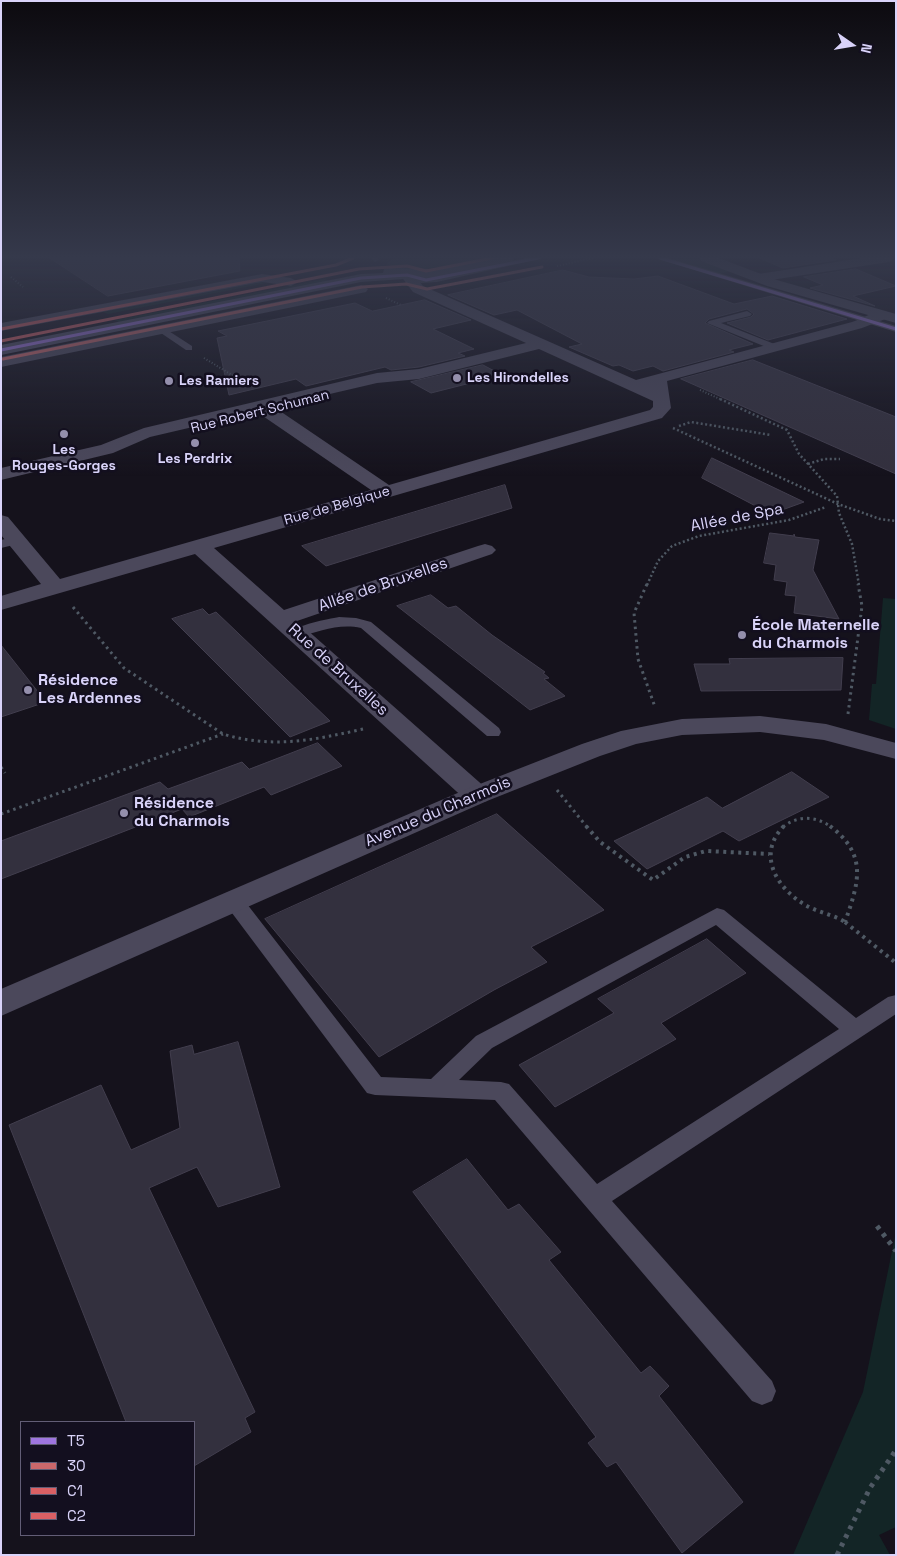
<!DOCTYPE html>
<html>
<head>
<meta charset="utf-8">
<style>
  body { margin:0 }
  #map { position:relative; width:897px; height:1556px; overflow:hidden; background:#15121c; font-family:"Space Grotesk",sans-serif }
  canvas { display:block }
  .frame { position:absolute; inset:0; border:2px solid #d9d3f9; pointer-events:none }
  .legend { position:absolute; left:20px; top:1421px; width:175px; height:115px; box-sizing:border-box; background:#130f1f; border:1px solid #625d76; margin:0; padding:6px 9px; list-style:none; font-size:15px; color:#d9d3f9 }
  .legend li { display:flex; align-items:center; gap:10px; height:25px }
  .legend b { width:25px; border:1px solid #625d76 }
  .north { position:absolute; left:827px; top:20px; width:50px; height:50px; -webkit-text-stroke:4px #130f1f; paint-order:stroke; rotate:103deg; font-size:14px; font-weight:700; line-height:20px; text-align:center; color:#d9d3f9 }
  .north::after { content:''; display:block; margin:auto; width:18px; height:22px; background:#d9d3f9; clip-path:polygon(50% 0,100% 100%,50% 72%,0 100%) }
</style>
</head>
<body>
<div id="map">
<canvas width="897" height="1556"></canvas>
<div class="frame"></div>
<ul class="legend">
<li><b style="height:6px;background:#9e75df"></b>T5</li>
<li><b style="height:6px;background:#cb686b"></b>30</li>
<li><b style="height:6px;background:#da6064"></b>C1</li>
<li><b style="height:6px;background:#da6064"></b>C2</li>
</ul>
<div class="north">N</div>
</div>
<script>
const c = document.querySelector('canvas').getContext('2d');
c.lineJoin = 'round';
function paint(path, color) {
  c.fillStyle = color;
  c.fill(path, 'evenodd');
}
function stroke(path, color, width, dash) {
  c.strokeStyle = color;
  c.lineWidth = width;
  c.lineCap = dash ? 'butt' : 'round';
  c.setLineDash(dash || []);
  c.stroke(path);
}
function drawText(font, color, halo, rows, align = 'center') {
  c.font = font + ' "Space Grotesk",sans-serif';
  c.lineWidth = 5;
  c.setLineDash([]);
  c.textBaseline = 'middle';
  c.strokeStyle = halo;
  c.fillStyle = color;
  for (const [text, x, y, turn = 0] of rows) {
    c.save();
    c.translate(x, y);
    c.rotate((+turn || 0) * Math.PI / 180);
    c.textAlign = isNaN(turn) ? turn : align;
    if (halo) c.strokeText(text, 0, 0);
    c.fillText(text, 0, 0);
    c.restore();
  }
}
paint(new Path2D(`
  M 393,258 L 481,258 C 462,262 401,279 387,263 Z
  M 670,258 L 699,258 L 731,271 L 720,274 Z
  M 325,279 L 330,282 L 120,323 L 115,320 Z
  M 256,281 L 267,283 L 108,314 L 103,312 L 257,283 Z
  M 883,598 L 896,599 L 896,729 L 869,720 L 872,684 L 876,684 Z
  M 896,1232 L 896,1527 L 879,1535 L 890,1555 L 793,1555 L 863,1392 Z`), '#132526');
const building = new Path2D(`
  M 50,258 L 239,258 L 240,271 L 108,296 Z
  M 760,258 L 831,258 L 836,260 L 783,268 Z
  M 856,269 L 896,286 L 853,296 L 875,306 L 810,288 L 823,285 L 804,277 Z
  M 563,270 L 589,277 L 634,279 L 658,276 L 734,304 L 772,296 L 847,319 L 768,340 L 727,323 L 751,317 L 754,314 L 747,309 L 709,319 L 705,323 L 753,344 L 729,350 L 734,352 L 663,371 L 653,366 L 633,371 L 619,365 L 613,366 L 569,347 L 582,344 L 517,310 L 494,315 L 448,295 Z
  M 425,300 L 471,320 L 433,329 L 474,349 L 458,353 L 465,356 L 419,367 L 391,370 L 385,367 L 306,386 L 296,379 L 229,395 L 217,338 L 227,336 L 218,331 L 355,303 L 372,311 Z
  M 753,360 L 896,417 L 896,474 L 681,379 Z
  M 483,365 L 502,375 L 431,393 L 411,382 Z
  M 712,458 L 804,502 L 771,514 L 702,478 Z
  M 505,485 L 512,508 L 326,566 L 302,546 Z
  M 770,533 L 794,536 L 794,534 L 795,537 L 819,540 L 813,570 L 839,619 L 794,613 L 796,596 L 785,595 L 787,582 L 774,580 L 776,565 L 764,563 Z
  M 431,595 L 448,608 L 456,606 L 492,635 L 545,672 L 543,673 L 549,678 L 544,679 L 565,696 L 530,710 L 397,606 Z
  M 203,609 L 209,615 L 216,612 L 330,721 L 290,737 L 172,619 Z
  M 1,645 L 46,702 L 1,717 Z
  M 843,658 L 841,690 L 701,691 L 694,664 L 730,664 L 729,659 Z
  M 318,743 L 342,766 L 271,795 L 264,787 L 189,817 L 182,809 L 1,879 L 1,841 L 160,782 L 168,789 L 242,762 L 249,769 Z
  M 792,772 L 829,797 L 739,841 L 723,831 L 647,869 L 614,841 L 707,797 L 722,808 Z
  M 497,814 L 604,910 L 531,947 L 547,962 L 494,990 L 379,1057 L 265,919 Z
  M 707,939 L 746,973 L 661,1023 L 676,1039 L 555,1107 L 519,1065 L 614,1013 L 598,999 Z
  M 238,1042 L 280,1187 L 218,1207 L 197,1167 L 149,1188 L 255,1412 L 245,1418 L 251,1432 L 194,1466 L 194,1422 L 126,1422 L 9,1125 L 101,1085 L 131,1150 L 180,1128 L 170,1051 L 192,1045 L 194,1054 Z
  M 467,1159 L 508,1210 L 519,1204 L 561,1252 L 549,1260 L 641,1373 L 650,1366 L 669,1386 L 659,1396 L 743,1502 L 682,1553 L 616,1462 L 607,1467 L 588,1443 L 596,1437 L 413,1192 Z`);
paint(building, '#33303e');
stroke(building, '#423e4e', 1);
stroke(new Path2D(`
  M 557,266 L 593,258
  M 11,277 L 23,287
  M 386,298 L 401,305
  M 204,358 L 250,386
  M 700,390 L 722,400`), '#4f5964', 2, [1, 2]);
stroke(new Path2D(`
  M 720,399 L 787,430 L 799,454 L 837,496 L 839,513 L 852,544 L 859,585
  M 679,426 L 691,422 L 771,435
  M 673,428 L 838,504 L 880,519 L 896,521
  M 808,464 L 824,459 L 840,459
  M 647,585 L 658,561 L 672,546 L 699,536 L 789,520 L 826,507`), '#4f5964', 2.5, [2, 2.5]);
stroke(new Path2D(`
  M 647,584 L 634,613 L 638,659 L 655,707
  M 73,607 L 124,668 L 223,734 C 271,749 315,740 363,729
  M 848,714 L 862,606 L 858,584
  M 1,767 L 5,773
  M 557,790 L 587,827
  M 1,814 L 223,734
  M 783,827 C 797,815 817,816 831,827`), '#4f5964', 3, [2.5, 4]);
stroke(new Path2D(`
  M 586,826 L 600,842 L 653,880 L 685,857 L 706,851 L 769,854
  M 784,826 C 755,855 778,891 809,907 C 821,913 834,915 845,922
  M 830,826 C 868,855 859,882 845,922
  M 845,922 L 896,963`), '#4f5964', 4, [3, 4.5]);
stroke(new Path2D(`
  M 877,1226 L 896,1251
  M 837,1555 L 870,1488 L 896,1450`), '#4f5964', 5, [4, 5.5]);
paint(new Path2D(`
  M 370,258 L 378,258 L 379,260 L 375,262 Z
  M 526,258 L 544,258 L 437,282 L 421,283 L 403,275 L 407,272 L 422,277 L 437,276 Z
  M 655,258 L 669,258 L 896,326 L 896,332 Z
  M 747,311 L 752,314 L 750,316 L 721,323 L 777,345 L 777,349 L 771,349 L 707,323 L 709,321 Z
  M 161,326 L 192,346 L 192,350 L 186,350 L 158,331 L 158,327 Z
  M 17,536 L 24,540 L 22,543 L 1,548 L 1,540 Z
  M 339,617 L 356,618 L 371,622 L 499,728 L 501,732 L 499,736 L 487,736 L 361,628 C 338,623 319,632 297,637 L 292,636 L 290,633 C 296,625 328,619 339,617 Z
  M 233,893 L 240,895 L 381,1077 L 431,1079 L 476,1036 L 717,908 L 724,910 L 856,1018 L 888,997 L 896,995 L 896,1014 L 612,1201 L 772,1381 L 776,1391 L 772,1401 L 762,1405 L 752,1401 L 495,1100 L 375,1095 L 367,1093 L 226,905 L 223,900 L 226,895 ZM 716,925 L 839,1029 L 597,1184 L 509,1084 L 501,1082 L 459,1080 L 492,1048 Z`), '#4b485b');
paint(new Path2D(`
  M 862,258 L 895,258 L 889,262 L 758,282 L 751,278 L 758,274 Z
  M 407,271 L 412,272 L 423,286 L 636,380 L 852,322 C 863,318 877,309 888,312 L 890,315 L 888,318 L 862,328 L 667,381 L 671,408 L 662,418 L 214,548 L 284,610 L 478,546 L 485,544 L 492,546 L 496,550 L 492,554 L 297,621 L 487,789 L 491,795 L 487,801 L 477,804 L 467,801 L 195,554 L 1,610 L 1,596 L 41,584 L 1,535 L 1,515 L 8,517 L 60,579 L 371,490 L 257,412 L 150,437 L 113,453 L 1,480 L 1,468 L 101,445 L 144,428 L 377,373 L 419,369 L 526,343 L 413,292 L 400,275 ZM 539,349 L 653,401 L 653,407 L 650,410 L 389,485 L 274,407 L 377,383 L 419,379 Z
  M 262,274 L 291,278 L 298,282 L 291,286 L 262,282 L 1,331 L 1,323 Z
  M 361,285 L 368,289 L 366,292 L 1,367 L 1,357 Z`), '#4b485b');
paint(new Path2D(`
  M 700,258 L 719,258 L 777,280 L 896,314 L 896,323 L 767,286 L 701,261 Z
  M 760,716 L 826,724 L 896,743 L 896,759 L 824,740 L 760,732 L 682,735 L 636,744 L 600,756 L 487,801 L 1,1016 L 1,989 L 467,789 L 582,744 L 621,731 L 682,719 Z`), '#4b485b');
paint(new Path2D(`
  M 489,258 L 514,258 L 513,261 L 434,277 L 361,282 L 1,355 L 1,345 L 361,274 L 383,273 L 384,269 L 389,268 L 434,269 Z`), '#4e4c62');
stroke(new Path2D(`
  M 660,258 L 896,329
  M 1,350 L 361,278 L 407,275 L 426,280 L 538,258`), '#9e75df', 3);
stroke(new Path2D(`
  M 3,359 L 362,287 L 406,284 L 427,289 L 542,267`), '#cb686b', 3);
stroke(new Path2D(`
  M 1,341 L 359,269 L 407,266 L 426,271 L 492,258`), '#da6064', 3);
stroke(new Path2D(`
  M 1,329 L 336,265 L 353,258`), '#da6064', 3);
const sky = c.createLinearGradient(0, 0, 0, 476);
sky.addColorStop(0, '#0c0a0f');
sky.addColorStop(0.54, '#35394b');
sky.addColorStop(1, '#35394b00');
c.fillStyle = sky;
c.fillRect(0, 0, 897, 476);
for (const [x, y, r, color] of [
  [457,378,5,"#948fac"],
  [169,381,5,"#948fac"],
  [64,434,5,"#948fac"],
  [195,443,5,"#948fac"],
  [742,635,5,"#948fac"],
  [28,690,5,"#948fac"],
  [124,813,5,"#948fac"]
]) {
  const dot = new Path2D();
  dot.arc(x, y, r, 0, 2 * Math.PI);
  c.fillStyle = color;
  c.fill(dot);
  stroke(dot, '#130f1f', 2);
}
drawText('bold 14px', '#d9d3f9', '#130f1f', [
  ["Les Hirondelles",467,378],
  ["Les Ramiers",179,381],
  ["Les",64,450,"center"],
  ["Rouges-Gorges",64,466,"center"],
  ["Les Perdrix",195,459,"center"]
], 'left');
drawText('14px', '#d9d3f9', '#130f1f', [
  ["Rue Robert Schuman",260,412,-14],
  ["Rue de Belgique",337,506,-16]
]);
drawText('16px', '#d9d3f9', '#130f1f', [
  ["Allée de Spa",737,518,-11],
  ["Allée de Bruxelles",383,585,-19],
  ["Rue de Bruxelles",338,670,42],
  ["Avenue du Charmois",438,812,-23]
]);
drawText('bold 16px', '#d9d3f9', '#130f1f', [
  ["École Maternelle",752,626],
  ["du Charmois",752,644],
  ["Résidence",38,681],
  ["Les Ardennes",38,699],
  ["Résidence",134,804],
  ["du Charmois",134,822]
], 'left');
</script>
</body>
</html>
